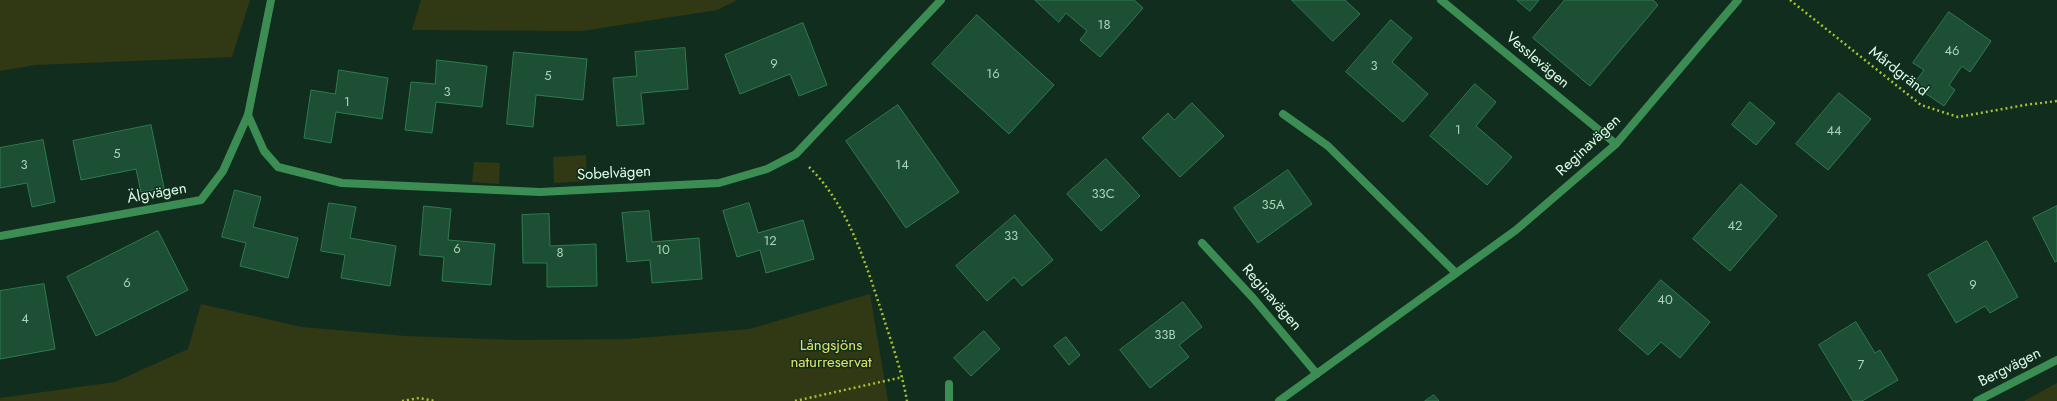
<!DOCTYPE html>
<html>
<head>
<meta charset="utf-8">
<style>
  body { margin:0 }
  canvas { display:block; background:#112d1d }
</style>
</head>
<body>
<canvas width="2057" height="401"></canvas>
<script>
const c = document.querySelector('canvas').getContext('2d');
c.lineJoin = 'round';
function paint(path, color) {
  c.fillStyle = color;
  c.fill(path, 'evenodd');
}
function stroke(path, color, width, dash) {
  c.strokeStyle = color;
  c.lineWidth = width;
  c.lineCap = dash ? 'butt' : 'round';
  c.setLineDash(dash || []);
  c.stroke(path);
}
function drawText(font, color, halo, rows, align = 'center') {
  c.font = font + ' Jost,sans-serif';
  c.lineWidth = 3;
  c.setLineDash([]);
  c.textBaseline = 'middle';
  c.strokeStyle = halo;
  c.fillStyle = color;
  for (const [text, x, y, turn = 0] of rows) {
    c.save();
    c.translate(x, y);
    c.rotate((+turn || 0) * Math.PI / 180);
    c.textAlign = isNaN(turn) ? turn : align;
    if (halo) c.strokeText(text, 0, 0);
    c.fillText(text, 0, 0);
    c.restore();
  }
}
paint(new Path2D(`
  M 0,0 L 250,0 L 232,57 L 35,65 L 0,71 Z
  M 421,0 L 737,0 L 717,10 L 582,31 L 412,30 Z
  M 586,155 L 587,181 L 554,183 L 553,157 Z
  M 474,162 L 500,163 L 499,184 L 472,182 Z
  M 870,294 L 888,401 L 0,401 L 0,398 L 115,382 L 188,349 L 201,304 L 302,327 L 406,336 L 517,340 L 627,339 L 749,329 Z
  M 2057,383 L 2057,401 L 2024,401 Z`), '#303814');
const building = new Path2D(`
  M 1035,0 L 1134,0 L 1143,8 L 1100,57 L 1080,40 L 1087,31 L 1066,13 L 1059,22 Z
  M 1292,0 L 1345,0 L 1360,14 L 1333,41 Z
  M 1517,0 L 1539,0 L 1530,11 Z
  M 1565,0 L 1653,0 L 1658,5 L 1590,86 L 1533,38 Z
  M 1949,12 L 1991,41 L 1970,72 L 1962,66 L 1949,85 L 1955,90 L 1944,106 L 1913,85 L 1924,70 L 1913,63 Z
  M 977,15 L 1054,85 L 1009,134 L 932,64 Z
  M 1391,20 L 1412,38 L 1392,62 L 1428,94 L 1403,122 L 1346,72 Z
  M 803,23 L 827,85 L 799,96 L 790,74 L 740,94 L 725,55 Z
  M 685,48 L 688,89 L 641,93 L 644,124 L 617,126 L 613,78 L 637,76 L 635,52 Z
  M 514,52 L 587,59 L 583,100 L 536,95 L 533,127 L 507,124 Z
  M 437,60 L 487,66 L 482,107 L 436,102 L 432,133 L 405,130 L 411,82 L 435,84 Z
  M 339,70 L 388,78 L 382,119 L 336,112 L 331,143 L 304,138 L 311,90 L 335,94 Z
  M 1475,84 L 1496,102 L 1476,126 L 1512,157 L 1487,185 L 1430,136 Z
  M 1839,93 L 1871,119 L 1828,170 L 1796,144 Z
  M 1750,102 L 1775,123 L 1756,145 L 1732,125 Z
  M 1192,103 L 1224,136 L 1180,177 L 1142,138 L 1168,113 L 1174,120 Z
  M 898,105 L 959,192 L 906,228 L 846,141 Z
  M 151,125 L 164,188 L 141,192 L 136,169 L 81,180 L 73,141 Z
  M 43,140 L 55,202 L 32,207 L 27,183 L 0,188 L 0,148 Z
  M 1106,159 L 1140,196 L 1101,231 L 1067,194 Z
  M 1288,170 L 1312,204 L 1258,243 L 1234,208 Z
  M 1741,184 L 1777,216 L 1730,271 L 1693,239 Z
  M 235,190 L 261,197 L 253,227 L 298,238 L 288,278 L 240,266 L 246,243 L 222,237 Z
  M 329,203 L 356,207 L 350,238 L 396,246 L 390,286 L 341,278 L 345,255 L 321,251 Z
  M 749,203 L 758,233 L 803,220 L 814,259 L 766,273 L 760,250 L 737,257 L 723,211 Z
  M 424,206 L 451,209 L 448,240 L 495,244 L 491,285 L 442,281 L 444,257 L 420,255 Z
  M 2057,206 L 2057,261 L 2055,262 L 2033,218 Z
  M 649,211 L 652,242 L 699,238 L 702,279 L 652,283 L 650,260 L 627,262 L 622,213 Z
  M 549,214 L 550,246 L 596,244 L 597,286 L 547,287 L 547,263 L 523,263 L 522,215 Z
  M 1015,215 L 1053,260 L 1022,286 L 1014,277 L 987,301 L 956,266 Z
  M 158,231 L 188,290 L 96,336 L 67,277 Z
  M 1987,241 L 2018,297 L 1990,313 L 1985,306 L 1956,323 L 1928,275 Z
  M 1661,280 L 1710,322 L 1680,358 L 1661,342 L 1648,355 L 1619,330 Z
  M 44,284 L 55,349 L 0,359 L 0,291 Z
  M 1183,302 L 1202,327 L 1179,345 L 1189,357 L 1150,388 L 1120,350 Z
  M 1856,322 L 1875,353 L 1880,350 L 1898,380 L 1862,401 L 1853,401 L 1819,345 Z
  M 984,331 L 1000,349 L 971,376 L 954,358 Z
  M 1066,337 L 1080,355 L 1069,365 L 1054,346 Z
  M 1434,395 L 1439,401 L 1425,401 Z`);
paint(building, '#1c4f33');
stroke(building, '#2e7b51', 1);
stroke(new Path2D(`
  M 1790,0 L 1921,105 L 1958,117 L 2025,105 L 2057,101
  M 809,167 C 849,206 866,265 883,316 C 892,344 902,372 907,401
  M 402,401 L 419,398 L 435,401
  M 795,401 L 903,377`), '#a6c32e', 2.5, [2, 3]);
stroke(new Path2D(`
  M 1283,114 L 1328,146 L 1456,273
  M 0,236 L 201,200 L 223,171 L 248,115
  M 1202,243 L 1253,298 L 1317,374
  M 949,401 L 949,384`), '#3b8d53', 8);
stroke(new Path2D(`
  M 271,0 L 248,115 L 264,151 L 278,167 L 342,183 L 540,192 L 719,183 L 767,169 L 796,154 L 941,0
  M 1441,0 L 1616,144
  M 1279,401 L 1516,230 L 1616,144 L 1738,0
  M 1977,401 L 2057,360`), '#3b8d53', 8);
drawText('13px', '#add3bc', null, [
  ["18",1104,26],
  ["46",1952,52],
  ["9",774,65],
  ["3",1374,67],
  ["16",993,75],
  ["5",548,77],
  ["3",447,93],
  ["1",347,103],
  ["1",1458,131],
  ["44",1834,132],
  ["5",117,155],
  ["3",24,166],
  ["14",902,166],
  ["33C",1103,195],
  ["35A",1273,206],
  ["42",1735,227],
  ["33",1011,237],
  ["12",770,242],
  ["6",457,250],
  ["10",663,251],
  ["8",560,254],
  ["6",127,284],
  ["9",1973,286],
  ["40",1665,301],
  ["4",25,320],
  ["33B",1165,336],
  ["7",1861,366]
]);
drawText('15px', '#ddffea', '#112d1d', [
  ["Vesslevägen",1537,61,40],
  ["Mårdgränd",1898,72,38],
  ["Reginavägen",1589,146,-43],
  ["Sobelvägen",614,174,-3],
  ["Älgvägen",157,194,-10],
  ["Reginavägen",1271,298,49],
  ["Bergvägen",2010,368,-27]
]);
drawText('15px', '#e4e464', '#112d1d', [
  ["Långsjöns",831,346],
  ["naturreservat",831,363]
]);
</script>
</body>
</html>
